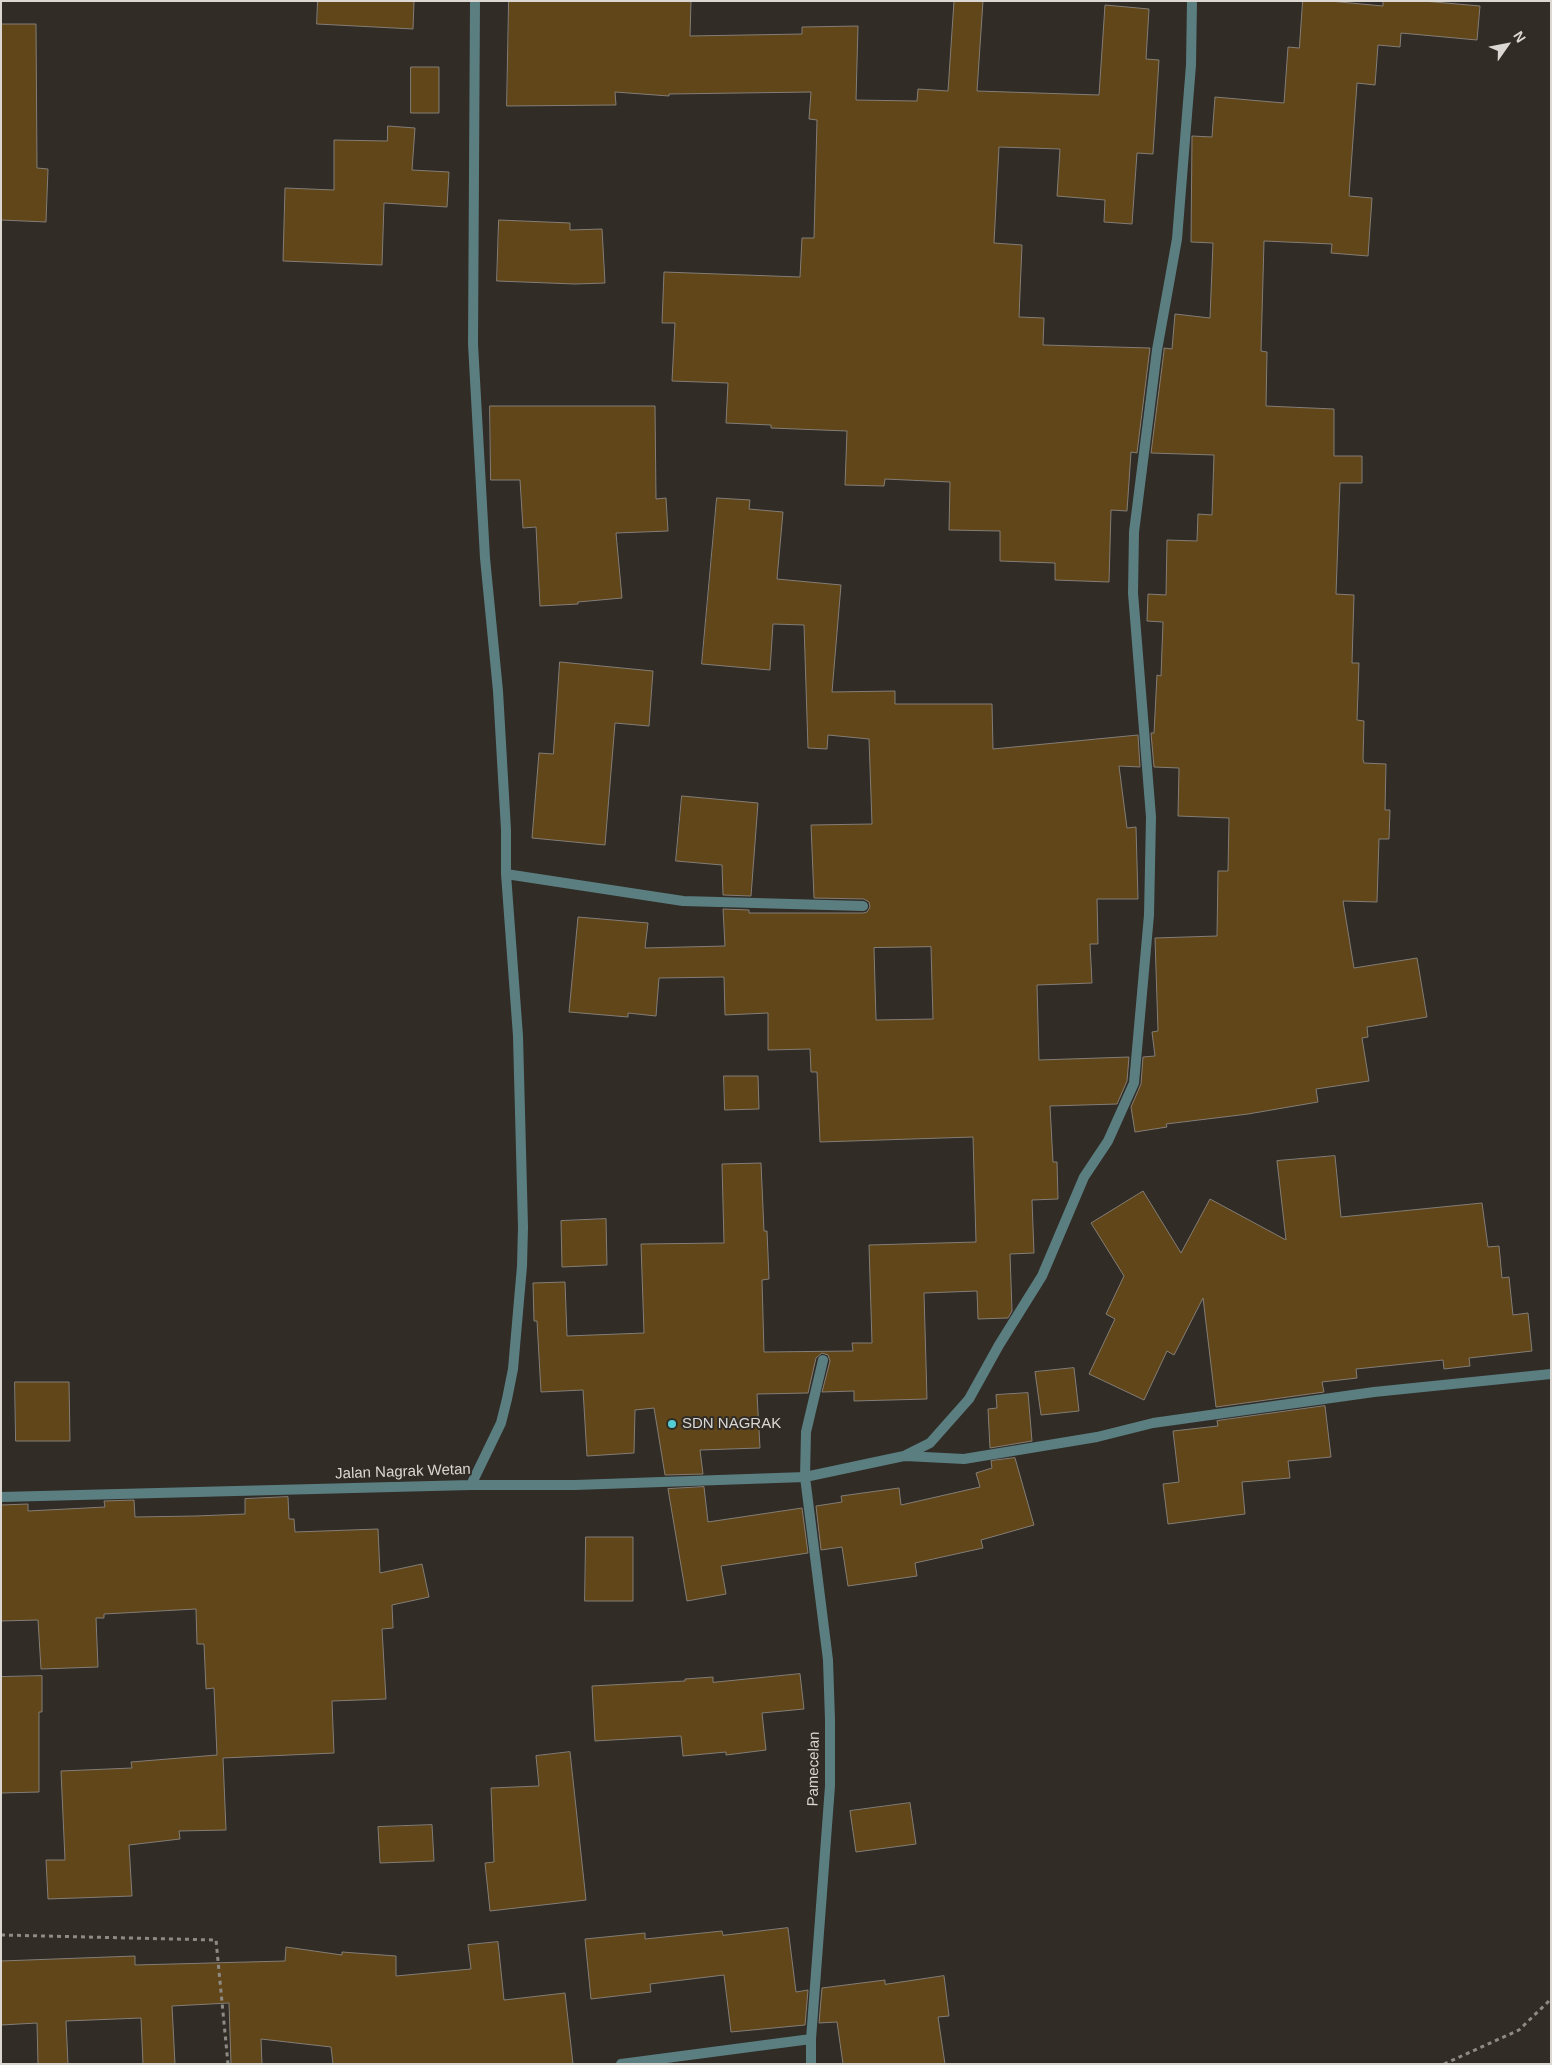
<!DOCTYPE html>
<html>
<head>
<meta charset="utf-8">
<style>
  body { margin:0 }
  #map { position:relative; width:1552px; height:2065px; overflow:hidden; background:#312c26; font-family:Helvetica,sans-serif }
  canvas { display:block }
  .frame { position:absolute; inset:0; border:2px solid #dbd8d4; pointer-events:none }
  .north { position:absolute; left:1482px; top:20px; width:50px; height:50px; -webkit-text-stroke:4px #312c26; paint-order:stroke; rotate:57deg; font-size:14px; font-weight:700; line-height:20px; text-align:center; color:#dbd8d4 }
  .north::after { content:''; display:block; margin:auto; width:18px; height:22px; background:#dbd8d4; clip-path:polygon(50% 0,100% 100%,50% 72%,0 100%) }
</style>
</head>
<body>
<div id="map">
<canvas width="1552" height="2065"></canvas>
<div class="frame"></div>
<div class="north">N</div>
</div>
<script>
const c = document.querySelector('canvas').getContext('2d');
c.lineJoin = 'round';
function paint(path, color) {
  c.fillStyle = color;
  c.fill(path, 'evenodd');
}
function stroke(path, color, width, dash) {
  c.strokeStyle = color;
  c.lineWidth = width;
  c.lineCap = dash ? 'butt' : 'round';
  c.setLineDash(dash || []);
  c.stroke(path);
}
function drawText(font, color, halo, rows, align = 'center') {
  c.font = font + ' Helvetica,sans-serif';
  c.lineWidth = 4;
  c.setLineDash([]);
  c.textBaseline = 'middle';
  c.strokeStyle = halo;
  c.fillStyle = color;
  for (const [text, x, y, turn = 0] of rows) {
    c.save();
    c.translate(x, y);
    c.rotate((+turn || 0) * Math.PI / 180);
    c.textAlign = isNaN(turn) ? turn : align;
    if (halo) c.strokeText(text, 0, 0);
    c.fillText(text, 0, 0);
    c.restore();
  }
}
const building = new Path2D(`
  M 318,1 L 414,1 L 413,29 L 317,24 Z
  M 509,1 L 691,1 L 690,36 L 802,34 L 802,27 L 858,26 L 856,100 L 917,101 L 918,89 L 948,91 L 954,1 L 983,1 L 977,91 L 1099,95 L 1105,5 L 1149,9 L 1146,59 L 1159,60 L 1153,154 L 1137,153 L 1132,224 L 1104,222 L 1105,200 L 1057,196 L 1060,149 L 999,147 L 994,243 L 1022,245 L 1019,317 L 1044,318 L 1043,345 L 1150,348 L 1137,453 L 1131,452 L 1127,511 L 1111,510 L 1109,582 L 1055,580 L 1055,563 L 1000,561 L 1000,531 L 949,530 L 950,482 L 885,479 L 884,486 L 845,485 L 847,431 L 771,428 L 771,425 L 726,423 L 728,383 L 672,381 L 675,323 L 662,323 L 664,272 L 800,277 L 802,238 L 814,238 L 817,120 L 809,119 L 811,92 L 669,94 L 669,96 L 615,92 L 616,105 L 507,106 Z
  M 1303,1 L 1329,1 L 1383,6 L 1383,1 L 1423,1 L 1480,6 L 1477,40 L 1401,33 L 1400,47 L 1378,45 L 1375,85 L 1357,83 L 1349,196 L 1372,198 L 1368,256 L 1331,253 L 1332,244 L 1264,241 L 1261,351 L 1267,352 L 1266,406 L 1334,409 L 1334,456 L 1362,456 L 1362,483 L 1340,483 L 1336,594 L 1354,595 L 1352,663 L 1359,663 L 1357,720 L 1364,721 L 1363,759 L 1364,763 L 1386,764 L 1385,810 L 1390,810 L 1389,839 L 1379,839 L 1377,902 L 1343,901 L 1354,968 L 1417,958 L 1427,1017 L 1367,1027 L 1368,1037 L 1362,1038 L 1369,1081 L 1316,1089 L 1318,1102 L 1248,1114 L 1166,1124 L 1167,1127 L 1135,1132 L 1131,1107 L 1141,1084 L 1143,1057 L 1155,1056 L 1152,1032 L 1158,1031 L 1155,938 L 1217,936 L 1218,871 L 1228,871 L 1229,818 L 1178,816 L 1179,768 L 1154,767 L 1151,733 L 1154,733 L 1157,675 L 1161,676 L 1163,622 L 1147,621 L 1148,594 L 1166,595 L 1167,540 L 1197,541 L 1198,514 L 1212,515 L 1214,455 L 1151,453 L 1164,351 L 1164,348 L 1172,349 L 1175,314 L 1210,318 L 1213,243 L 1191,242 L 1192,136 L 1212,137 L 1215,97 L 1284,103 L 1288,47 L 1299,48 Z
  M 1,24 L 36,24 L 37,168 L 48,169 L 46,222 L 1,220 Z
  M 411,67 L 439,67 L 439,113 L 411,113 Z
  M 388,126 L 415,128 L 412,170 L 449,172 L 447,207 L 384,203 L 382,265 L 283,261 L 285,188 L 334,190 L 334,140 L 387,141 Z
  M 499,220 L 570,223 L 570,230 L 602,229 L 605,283 L 575,284 L 497,281 Z
  M 490,406 L 655,406 L 656,499 L 666,498 L 668,531 L 616,533 L 622,598 L 578,602 L 578,604 L 540,606 L 536,527 L 523,528 L 520,480 L 491,480 Z
  M 717,498 L 750,500 L 749,509 L 783,512 L 777,579 L 841,585 L 832,692 L 895,691 L 895,704 L 992,704 L 993,749 L 1138,735 L 1140,767 L 1119,766 L 1127,828 L 1136,827 L 1138,899 L 1097,899 L 1098,944 L 1090,944 L 1092,983 L 1037,985 L 1039,1060 L 1129,1057 L 1127,1081 L 1117,1104 L 1050,1106 L 1053,1162 L 1057,1162 L 1058,1199 L 1032,1200 L 1034,1253 L 1010,1254 L 1012,1311 L 1008,1318 L 978,1319 L 977,1291 L 924,1293 L 927,1399 L 854,1401 L 854,1391 L 822,1392 L 830,1361 L 828,1355 L 822,1353 L 816,1358 L 808,1393 L 757,1394 L 760,1448 L 700,1450 L 703,1474 L 665,1475 L 654,1408 L 635,1410 L 634,1453 L 587,1456 L 583,1390 L 541,1392 L 537,1321 L 534,1321 L 533,1283 L 565,1282 L 567,1336 L 644,1333 L 641,1244 L 724,1243 L 722,1164 L 761,1163 L 764,1231 L 767,1231 L 769,1279 L 762,1280 L 764,1352 L 853,1351 L 852,1343 L 872,1343 L 869,1245 L 976,1242 L 973,1137 L 820,1142 L 817,1072 L 811,1072 L 810,1049 L 768,1050 L 768,1013 L 725,1015 L 724,977 L 659,978 L 656,1016 L 628,1013 L 628,1017 L 569,1012 L 578,917 L 648,923 L 645,948 L 725,946 L 723,909 L 749,910 L 749,913 L 863,913 L 867,912 L 870,907 L 869,902 L 864,899 L 814,898 L 811,825 L 872,824 L 869,739 L 828,735 L 827,749 L 808,748 L 804,625 L 773,624 L 770,670 L 702,664 ZM 931,947 L 933,1019 L 876,1020 L 874,948 Z
  M 560,662 L 653,671 L 649,726 L 615,723 L 605,845 L 532,838 L 539,753 L 553,754 Z
  M 682,796 L 758,803 L 751,896 L 723,895 L 722,865 L 676,861 Z
  M 724,1076 L 758,1076 L 759,1109 L 725,1110 Z
  M 1335,1156 L 1341,1217 L 1482,1203 L 1488,1247 L 1499,1246 L 1502,1278 L 1509,1277 L 1513,1315 L 1528,1313 L 1532,1351 L 1469,1358 L 1470,1366 L 1444,1369 L 1443,1360 L 1356,1369 L 1357,1378 L 1322,1382 L 1324,1392 L 1216,1407 L 1203,1298 L 1174,1355 L 1167,1351 L 1144,1400 L 1089,1374 L 1115,1319 L 1106,1314 L 1124,1276 L 1091,1223 L 1143,1191 L 1181,1253 L 1210,1199 L 1286,1240 L 1277,1161 Z
  M 606,1219 L 607,1265 L 562,1267 L 561,1221 Z
  M 1074,1368 L 1079,1411 L 1041,1415 L 1035,1372 Z
  M 15,1382 L 69,1382 L 70,1441 L 16,1441 Z
  M 1028,1393 L 1032,1441 L 990,1448 L 988,1409 L 997,1408 L 996,1395 Z
  M 1325,1406 L 1331,1457 L 1288,1461 L 1290,1478 L 1242,1482 L 1245,1514 L 1168,1524 L 1163,1484 L 1179,1482 L 1173,1431 L 1218,1426 L 1217,1421 Z
  M 1015,1458 L 1034,1525 L 981,1540 L 983,1548 L 915,1563 L 917,1576 L 848,1586 L 842,1547 L 821,1550 L 816,1506 L 842,1502 L 841,1496 L 899,1488 L 901,1505 L 980,1487 L 976,1473 L 992,1468 L 991,1461 Z
  M 704,1487 L 708,1522 L 802,1508 L 808,1553 L 721,1566 L 726,1594 L 687,1601 L 668,1489 Z
  M 288,1497 L 289,1519 L 294,1519 L 295,1532 L 378,1529 L 380,1573 L 422,1564 L 429,1597 L 392,1605 L 393,1628 L 382,1629 L 386,1699 L 332,1701 L 334,1753 L 223,1758 L 226,1830 L 179,1831 L 180,1839 L 129,1845 L 132,1896 L 48,1899 L 46,1860 L 65,1860 L 61,1771 L 132,1768 L 131,1762 L 217,1755 L 214,1688 L 206,1689 L 204,1644 L 197,1644 L 196,1609 L 104,1614 L 104,1618 L 96,1618 L 98,1667 L 41,1669 L 38,1620 L 1,1621 L 1,1505 L 28,1504 L 28,1511 L 105,1507 L 104,1501 L 134,1500 L 135,1517 L 196,1516 L 245,1514 L 245,1499 Z
  M 586,1537 L 633,1537 L 633,1601 L 585,1601 Z
  M 800,1674 L 804,1709 L 762,1713 L 766,1750 L 726,1755 L 726,1752 L 683,1756 L 681,1736 L 595,1741 L 592,1686 L 685,1681 L 685,1679 L 713,1677 L 713,1682 Z
  M 42,1676 L 42,1712 L 39,1712 L 39,1792 L 1,1793 L 1,1677 Z
  M 570,1752 L 586,1900 L 490,1911 L 485,1863 L 494,1862 L 491,1788 L 539,1786 L 536,1756 Z
  M 910,1803 L 916,1844 L 856,1852 L 850,1811 Z
  M 432,1825 L 434,1861 L 380,1863 L 378,1827 Z
  M 788,1928 L 796,1992 L 808,1990 L 805,2025 L 731,2032 L 724,1975 L 650,1984 L 651,1992 L 591,1999 L 585,1939 L 645,1933 L 645,1939 L 722,1931 L 723,1935 Z
  M 498,1942 L 504,2000 L 565,1993 L 573,2064 L 333,2064 L 331,2047 L 261,2039 L 262,2064 L 231,2064 L 229,2003 L 172,2006 L 175,2064 L 143,2064 L 141,2018 L 66,2021 L 68,2064 L 38,2064 L 37,2023 L 1,2025 L 1,1961 L 135,1956 L 135,1965 L 285,1961 L 286,1947 L 342,1955 L 342,1952 L 396,1956 L 396,1976 L 471,1969 L 468,1945 Z
  M 944,1976 L 949,2016 L 938,2017 L 945,2064 L 843,2064 L 837,2022 L 819,2023 L 822,1988 L 885,1980 L 885,1984 Z`);
paint(building, '#614619');
stroke(building, '#837d76', 1);
stroke(new Path2D(`
  M 1,1935 L 216,1940 L 228,2064
  M 1444,2064 L 1519,2030 L 1551,1999`), '#8e8a85', 3, [4, 4]);
stroke(new Path2D(`
  M 506,874 L 683,901 L 863,906
  M 905,1456 L 964,1459 L 1097,1437 L 1153,1423 L 1374,1392 L 1551,1374
  M 471,1485 L 501,1423 L 507,1399 L 513,1369 L 522,1266 L 523,1227 L 518,1036 L 506,874 L 506,830 L 498,691 L 485,558 L 473,344 L 475,1
  M 1,1497 L 471,1485 L 575,1485 L 805,1477 L 904,1456 L 930,1443 L 969,1399 L 999,1345 L 1042,1276 L 1084,1177 L 1108,1141 L 1134,1083 L 1149,915 L 1151,817 L 1133,593 L 1134,532 L 1157,350 L 1177,239 L 1191,65 L 1192,1
  M 621,2064 L 811,2039
  M 811,2064 L 811,2039 L 830,1786 L 830,1720 L 828,1660 L 805,1477 L 806,1432 L 823,1360`), '#5b7e81', 10);
for (const [x, y, r, color] of [
  [672,1424,5,"#52ccd5"]
]) {
  const dot = new Path2D();
  dot.arc(x, y, r, 0, 2 * Math.PI);
  c.fillStyle = color;
  c.fill(dot);
  stroke(dot, '#312c26', 2);
}
drawText('15px', '#dbd8d4', '#312c26', [
  ["SDN NAGRAK",682,1424]
], 'left');
drawText('15px', '#dbd8d4', '#312c26', [
  ["Jalan Nagrak Wetan",403,1472,-2],
  ["Pamecelan",814,1769,-89]
]);
</script>
</body>
</html>
